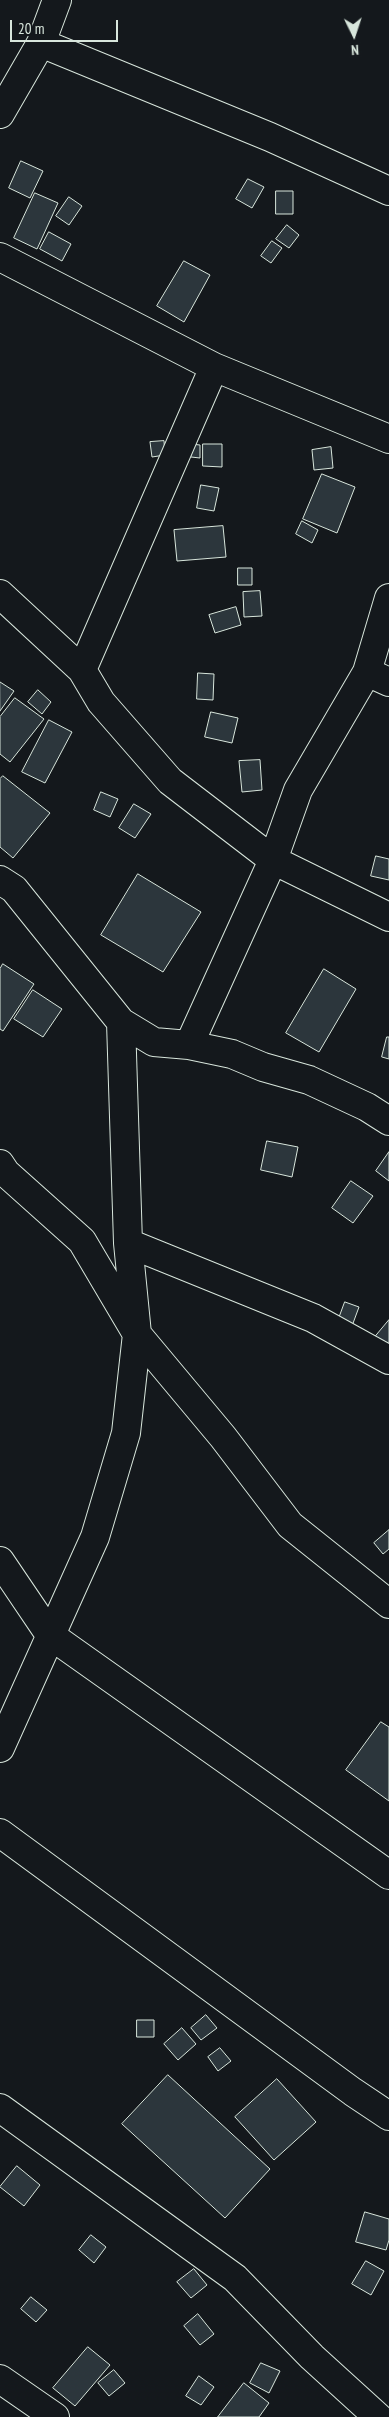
<!DOCTYPE html>
<html>
<head>
<meta charset="utf-8">
<style>
  body { margin:0 }
  #map { position:relative; width:389px; height:2417px; overflow:hidden; background:#14181c; font-family:"PT Sans Narrow",sans-serif }
  canvas { display:block }
  .north { position:absolute; left:329px; top:10px; width:50px; height:50px; -webkit-text-stroke:4px #14181c; paint-order:stroke; rotate:176deg; font-size:14px; font-weight:700; line-height:20px; text-align:center; color:#d8e6dc }
  .north::after { content:''; display:block; margin:auto; width:18px; height:22px; background:#d8e6dc; clip-path:polygon(50% 0,100% 100%,50% 72%,0 100%) }
  .scale { position:absolute; left:10px; top:20px; width:108px; height:22px; box-sizing:border-box; border:2px solid #d8e6dc; border-top:0; padding-left:6px; font-size:15px; line-height:18px; white-space:nowrap; color:#d8e6dc; -webkit-text-stroke:4px #14181c; paint-order:stroke }
</style>
</head>
<body>
<div id="map">
<canvas width="389" height="2417"></canvas>
<div class="north">N</div>
<div class="scale">20 m</div>
</div>
<script>
const c = document.querySelector('canvas').getContext('2d');
c.lineJoin = 'round';
function paint(path, color) {
  c.fillStyle = color;
  c.fill(path, 'evenodd');
}
function stroke(path, color, width, dash) {
  c.strokeStyle = color;
  c.lineWidth = width;
  c.lineCap = dash ? 'butt' : 'round';
  c.setLineDash(dash || []);
  c.stroke(path);
}
const building = new Path2D(`
  M 21,161 L 43,171 L 30,198 L 9,188 Z
  M 248,179 L 264,187 L 252,208 L 236,199 Z
  M 276,191 L 293,191 L 293,214 L 276,214 Z
  M 35,193 L 58,203 L 37,249 L 14,238 Z
  M 69,197 L 82,206 L 69,225 L 56,216 Z
  M 287,225 L 299,235 L 289,248 L 276,239 Z
  M 49,232 L 71,244 L 62,261 L 40,249 Z
  M 272,241 L 282,248 L 271,263 L 261,256 Z
  M 184,261 L 210,275 L 184,322 L 157,306 Z
  M 164,441 L 165,455 L 152,457 L 150,442 Z
  M 191,444 L 200,445 L 200,458 L 191,457 Z
  M 203,444 L 222,444 L 222,467 L 203,466 Z
  M 331,447 L 333,468 L 314,470 L 312,450 Z
  M 322,474 L 355,487 L 337,533 L 303,519 Z
  M 201,485 L 219,488 L 214,511 L 197,508 Z
  M 302,521 L 318,530 L 312,543 L 296,534 Z
  M 223,526 L 226,557 L 177,561 L 174,530 Z
  M 238,568 L 252,568 L 252,585 L 238,585 Z
  M 260,591 L 262,616 L 244,617 L 243,592 Z
  M 236,607 L 241,625 L 215,633 L 209,615 Z
  M 198,673 L 214,674 L 213,700 L 197,699 Z
  M 0,682 L 14,691 L 0,711 Z
  M 38,690 L 51,702 L 42,714 L 28,702 Z
  M 15,698 L 44,719 L 10,762 L 0,754 L 0,717 Z
  M 211,712 L 238,718 L 232,743 L 205,737 Z
  M 49,720 L 72,732 L 45,783 L 22,772 Z
  M 260,760 L 262,790 L 242,792 L 239,761 Z
  M 3,776 L 50,813 L 13,858 L 0,847 L 0,779 Z
  M 101,792 L 118,799 L 110,817 L 94,810 Z
  M 134,804 L 151,814 L 135,838 L 119,828 Z
  M 376,856 L 389,859 L 389,880 L 371,876 Z
  M 138,874 L 201,912 L 163,972 L 101,935 Z
  M 3,964 L 34,984 L 3,1031 L 0,1029 L 0,969 Z
  M 324,969 L 356,989 L 319,1052 L 286,1033 Z
  M 33,990 L 62,1009 L 43,1037 L 14,1019 Z
  M 387,1037 L 389,1037 L 389,1059 L 382,1057 Z
  M 267,1141 L 298,1147 L 292,1177 L 261,1170 Z
  M 389,1152 L 389,1181 L 376,1171 Z
  M 351,1181 L 373,1196 L 353,1223 L 332,1208 Z
  M 345,1302 L 359,1307 L 352,1326 L 338,1321 Z
  M 389,1320 L 389,1343 L 386,1346 L 375,1337 Z
  M 389,1530 L 389,1549 L 383,1554 L 374,1543 Z
  M 381,1722 L 389,1727 L 389,1801 L 346,1770 Z
  M 206,2015 L 217,2028 L 201,2040 L 191,2028 Z
  M 137,2020 L 154,2020 L 154,2037 L 137,2037 Z
  M 182,2028 L 196,2044 L 178,2060 L 164,2044 Z
  M 220,2048 L 231,2061 L 218,2071 L 208,2057 Z
  M 168,2075 L 270,2169 L 225,2218 L 122,2124 Z
  M 277,2079 L 316,2122 L 274,2160 L 235,2117 Z
  M 17,2166 L 40,2185 L 24,2206 L 0,2187 Z
  M 365,2212 L 389,2219 L 389,2240 L 386,2250 L 356,2242 Z
  M 91,2235 L 106,2247 L 94,2263 L 79,2250 Z
  M 366,2261 L 384,2271 L 371,2295 L 352,2284 Z
  M 194,2269 L 207,2285 L 191,2298 L 177,2282 Z
  M 31,2297 L 47,2310 L 36,2322 L 21,2309 Z
  M 198,2314 L 214,2334 L 200,2345 L 184,2326 Z
  M 88,2347 L 110,2365 L 75,2406 L 53,2388 Z
  M 261,2363 L 280,2371 L 269,2393 L 250,2383 Z
  M 114,2370 L 125,2383 L 109,2396 L 98,2383 Z
  M 199,2376 L 214,2387 L 201,2405 L 186,2396 Z
  M 244,2383 L 269,2403 L 259,2417 L 218,2417 Z`);
paint(building, '#2c363c');
stroke(building, '#d8e6dc', 1);
const street = new Path2D(`
  M 41,43 L 270,137 L 389,191
  M 0,114 L 41,43 L 57,0
  M 0,257 L 214,367 L 389,439
  M 0,594 L 82,670 L 101,702 L 170,781 L 273,860 L 189,1045
  M 389,598 L 367,672 L 389,682
  M 82,670 L 214,367
  M 367,672 L 298,790 L 273,860 L 389,917
  M 0,880 L 14,889 L 121,1022 L 154,1042 L 189,1045 L 232,1054 L 263,1067 L 309,1080 L 367,1107 L 389,1121
  M 121,1022 L 128,1243 L 137,1334 L 223,1437 L 290,1525 L 389,1604
  M 0,1164 L 6,1173 L 82,1241 L 137,1334 L 126,1433 L 95,1537 L 0,1748
  M 128,1243 L 313,1318 L 389,1360
  M 0,1561 L 50,1635 L 389,1875
  M 0,1833 L 353,2092 L 389,2116
  M 0,2108 L 235,2278 L 312,2357 L 378,2417
  M 0,2379 L 55,2417`);
stroke(street, '#d8e6dc', 30);
stroke(street, '#14181c', 28);
</script>
</body>
</html>
